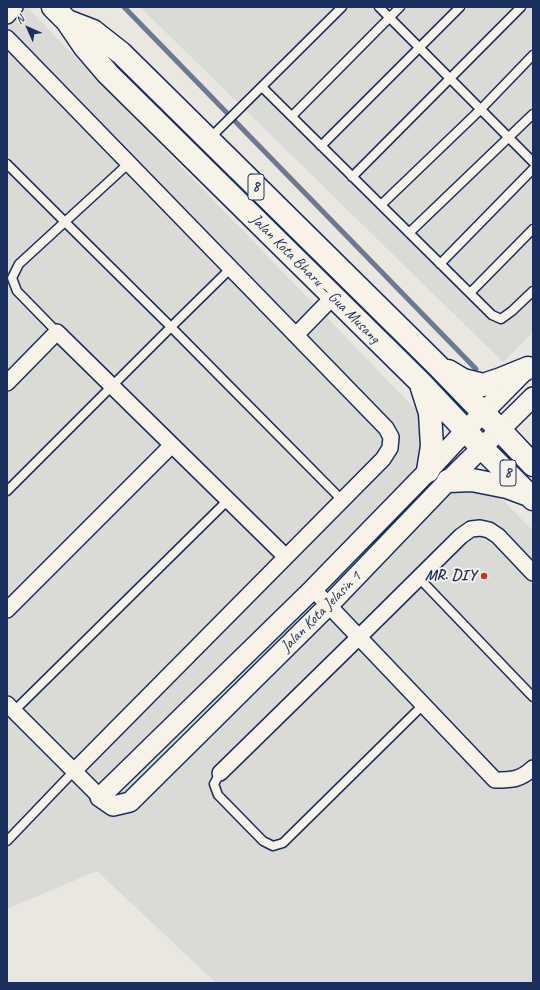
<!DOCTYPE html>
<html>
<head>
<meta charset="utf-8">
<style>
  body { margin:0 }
  #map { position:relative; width:540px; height:990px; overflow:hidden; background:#eae7e0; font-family:Caveat,sans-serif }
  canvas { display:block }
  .frame { position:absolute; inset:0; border:8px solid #1b2f5e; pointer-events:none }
  .north { position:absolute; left:8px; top:8px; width:40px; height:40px; -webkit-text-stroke:3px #f7f3e8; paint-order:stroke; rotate:315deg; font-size:11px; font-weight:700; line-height:16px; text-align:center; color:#1b2f5e }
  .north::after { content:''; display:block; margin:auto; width:14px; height:18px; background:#1b2f5e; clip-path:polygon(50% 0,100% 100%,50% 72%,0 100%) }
</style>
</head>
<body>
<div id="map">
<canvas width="540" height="990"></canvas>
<div class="frame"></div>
<div class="north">N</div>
</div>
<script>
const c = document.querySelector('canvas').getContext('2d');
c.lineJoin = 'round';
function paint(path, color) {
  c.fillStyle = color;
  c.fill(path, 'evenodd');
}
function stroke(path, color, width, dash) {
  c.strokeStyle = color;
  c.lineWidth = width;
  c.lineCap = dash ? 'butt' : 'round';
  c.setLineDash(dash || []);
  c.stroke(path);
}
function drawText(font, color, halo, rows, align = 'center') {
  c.font = font + ' Caveat,sans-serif';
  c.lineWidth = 4;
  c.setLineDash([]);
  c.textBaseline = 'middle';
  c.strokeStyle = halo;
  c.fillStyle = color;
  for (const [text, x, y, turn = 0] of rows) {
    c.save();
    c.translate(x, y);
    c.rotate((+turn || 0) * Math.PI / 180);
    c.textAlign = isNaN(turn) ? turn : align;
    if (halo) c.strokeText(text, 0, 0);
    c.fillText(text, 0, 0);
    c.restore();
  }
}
paint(new Path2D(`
  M 7,7 L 27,7 L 533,531 L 533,983 L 216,983 L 97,871 L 7,909 Z
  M 140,7 L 533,7 L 533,332 L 503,362 Z`), '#dadad6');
stroke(new Path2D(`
  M 124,7 L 476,369`), '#6d7892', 5);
const service = new Path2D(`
  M 379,7 L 533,162
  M 262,87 L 492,315 L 501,319 L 512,311 L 533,291
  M 292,116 L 400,7
  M 209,139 L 342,7
  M 321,146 L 460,7
  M 7,164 L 65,222 L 171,327 L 342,500
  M 352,177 L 521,7
  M 381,205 L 481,109 L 533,55
  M 409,233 L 533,114
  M 440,264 L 533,169
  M 470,293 L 533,229
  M 57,332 L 17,291 L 12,278 L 19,264 L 128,164
  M 7,491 L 171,327 L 231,268
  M 419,578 L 533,697
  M 14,711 L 228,500
  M 220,773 L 214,784 L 218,795 L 263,841 L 273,846 L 283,843 L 423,705
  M 7,841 L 74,771`);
const minor = new Path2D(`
  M 7,16 L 15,7
  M 7,38 L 386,428 L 391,437 L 390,448 L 383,459 L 74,771
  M 296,335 L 333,297
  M 7,383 L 57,332 L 286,557
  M 313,589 L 495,780 C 512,780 520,780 533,768
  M 7,610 L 172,445
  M 7,704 L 100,797
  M 220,773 L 359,637 L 461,536 L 471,529 L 480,528 L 489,530 L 498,536 L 533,573`);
const tertiary = new Path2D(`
  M 525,370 L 466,430 L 428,471 L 313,589 L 100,797 L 113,806 L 130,802 L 329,605 L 448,481 L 533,397`);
const primary = new Path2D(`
  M 53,7 L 67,21 L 84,46 L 108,74 L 420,382 L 482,448 L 533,499
  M 67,21 L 93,31 L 121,53 L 437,365 L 500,430 L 533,465
  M 448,371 L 463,380 L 483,385 L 501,379 L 528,368
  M 422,388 L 430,413 L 432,446 L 428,471
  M 448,481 L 472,480 L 507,487 L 526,494`);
stroke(service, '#1b2f5e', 11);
stroke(minor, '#1b2f5e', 18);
stroke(tertiary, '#1b2f5e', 22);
stroke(primary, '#1b2f5e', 25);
stroke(service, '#f7f3e8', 8);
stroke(minor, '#f7f3e8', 15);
stroke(tertiary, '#f7f3e8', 19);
stroke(primary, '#f7f3e8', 22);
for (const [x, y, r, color] of [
  [484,576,4,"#c8321e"]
]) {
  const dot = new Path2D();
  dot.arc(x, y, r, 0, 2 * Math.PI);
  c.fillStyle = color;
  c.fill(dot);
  stroke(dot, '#f7f3e8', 1.5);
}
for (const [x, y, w] of [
  [256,187,16],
  [508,473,16]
]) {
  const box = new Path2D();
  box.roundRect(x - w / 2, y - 13, w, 26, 3);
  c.fillStyle = '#f7f3e8';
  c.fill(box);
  stroke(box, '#1b2f5e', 1);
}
drawText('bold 15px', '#1b2f5e', null, [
  ["8",256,187],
  ["8",508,473]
]);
drawText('16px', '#1b2f5e', '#f7f3e8', [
  ["Jalan Kota Bharu – Gua Musang",315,279,45],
  ["Jalan Kota Jelasin 1",321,612,-45]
]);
drawText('bold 16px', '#1b2f5e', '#f7f3e8', [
  ["MR. DIY",476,576]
], 'right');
</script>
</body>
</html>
